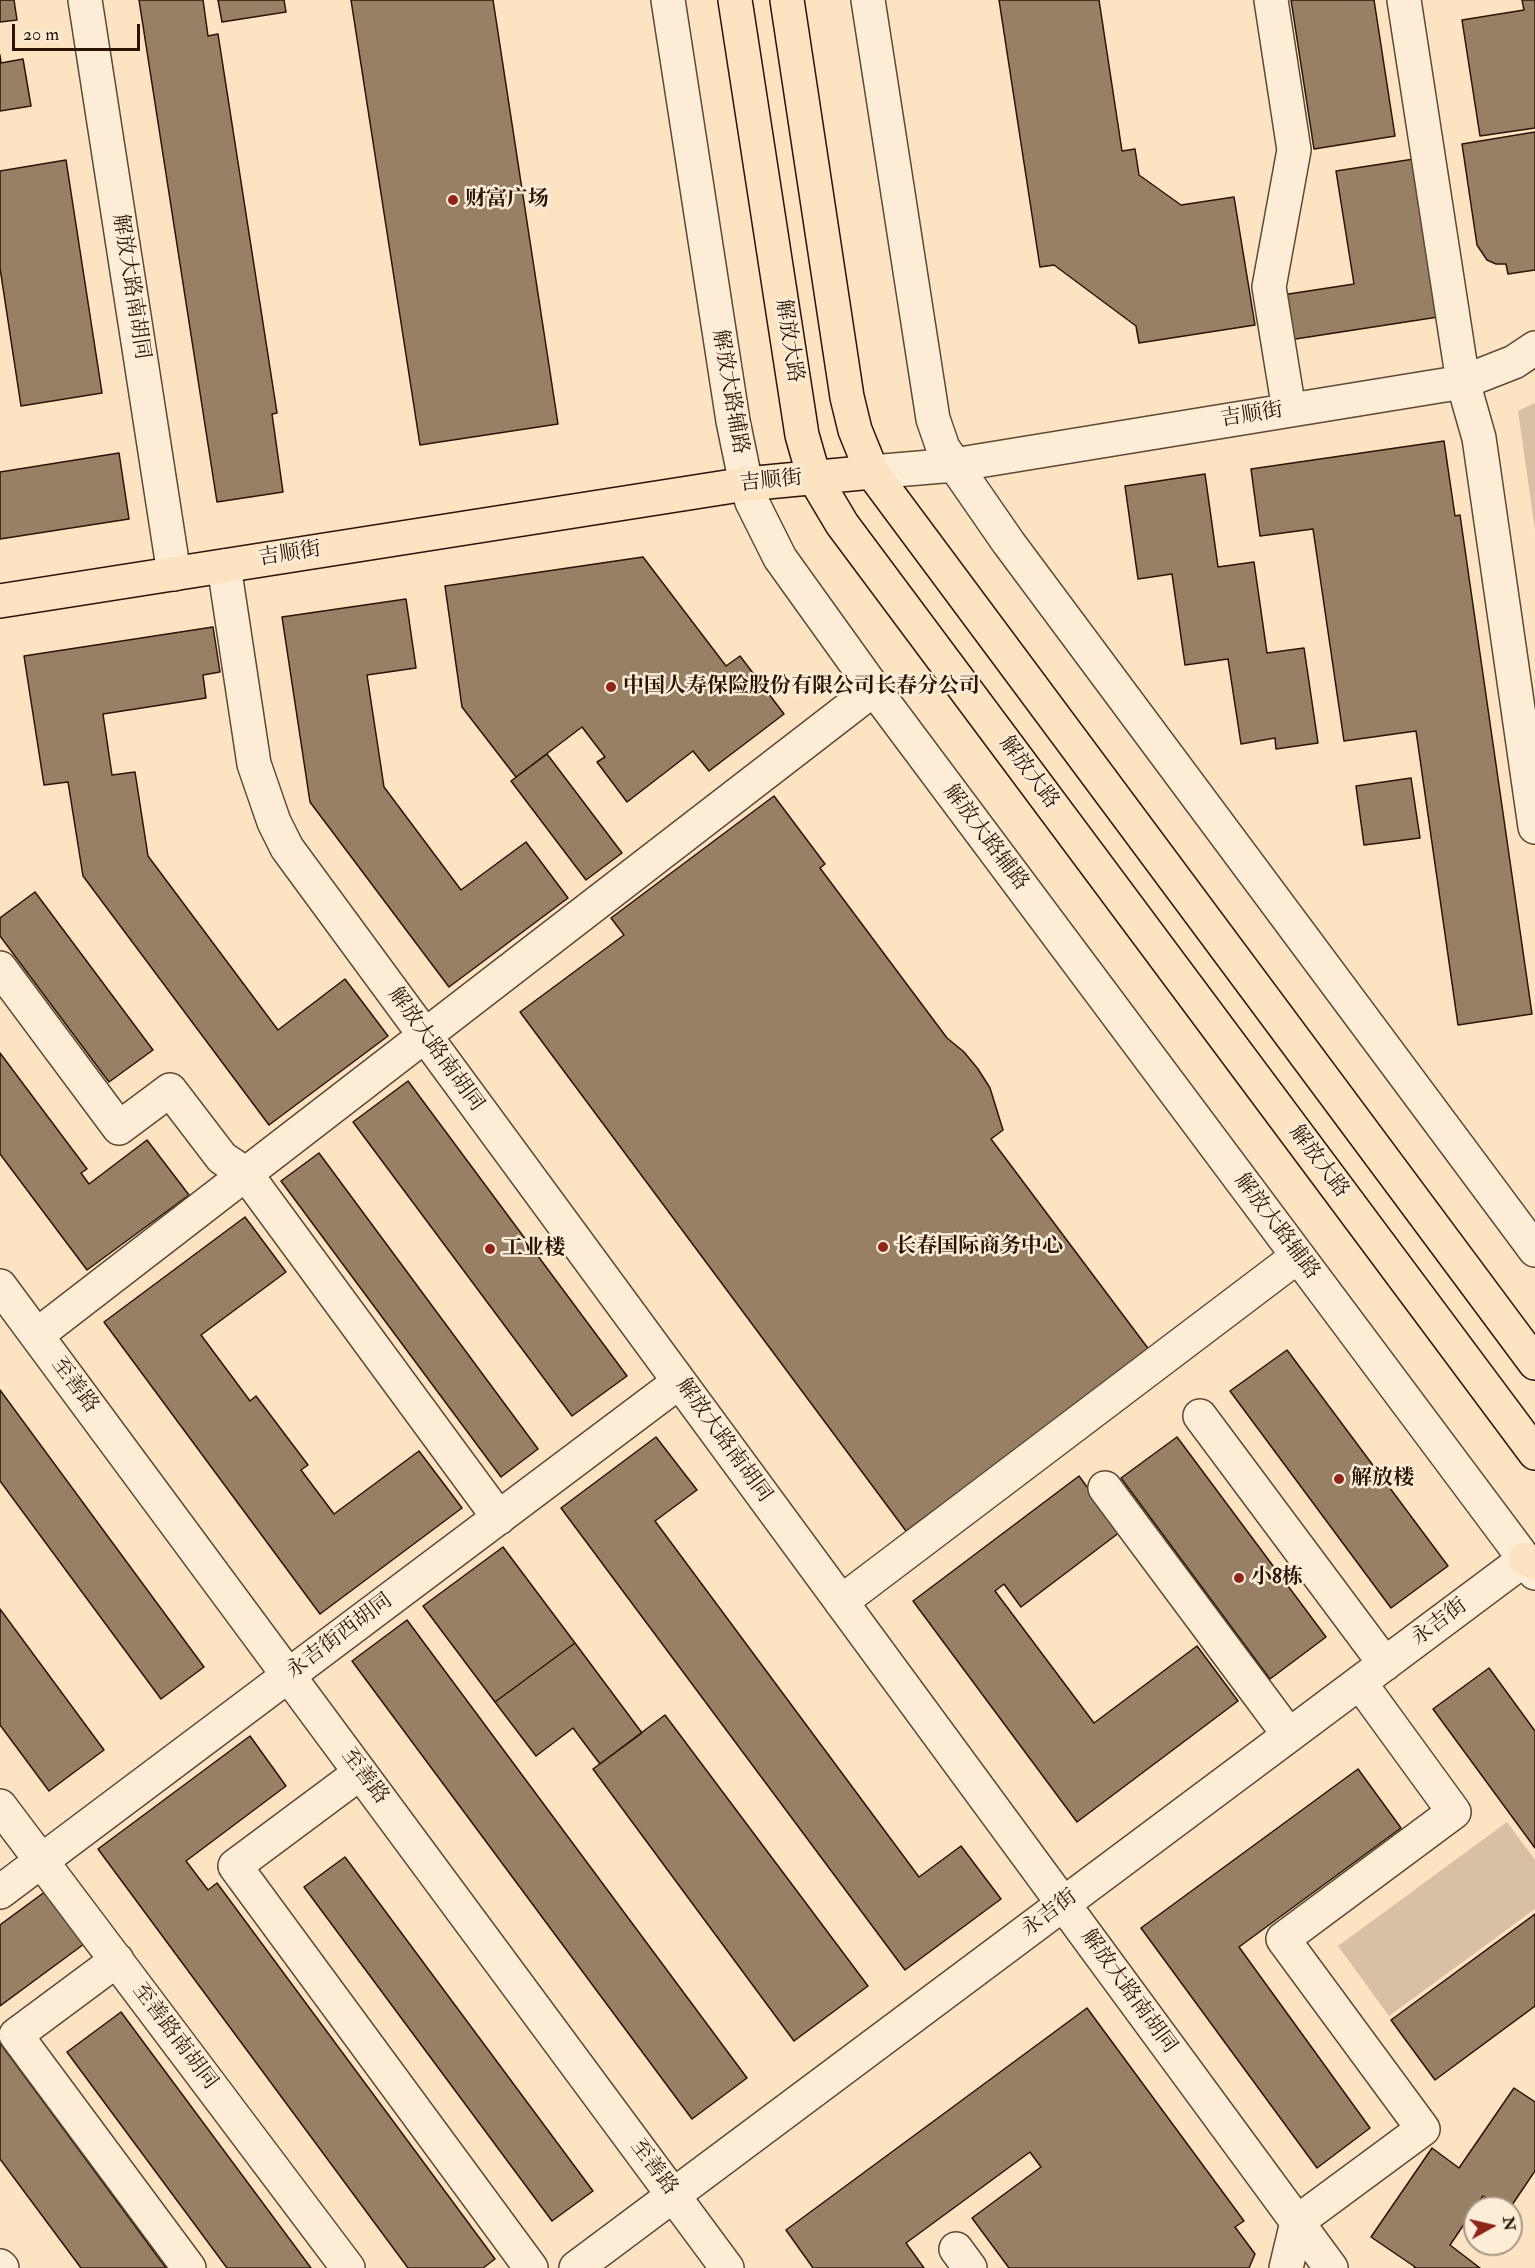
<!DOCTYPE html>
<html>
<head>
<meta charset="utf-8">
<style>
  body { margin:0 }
  #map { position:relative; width:1535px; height:2268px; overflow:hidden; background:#fce4c2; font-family:"IM FELL Double Pica",serif }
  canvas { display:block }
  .north { position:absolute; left:1463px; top:2196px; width:60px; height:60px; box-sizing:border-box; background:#fdedd7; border:2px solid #a99683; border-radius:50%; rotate:82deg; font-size:16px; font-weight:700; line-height:24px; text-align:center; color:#2b1404 }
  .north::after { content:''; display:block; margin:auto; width:21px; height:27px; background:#8f2418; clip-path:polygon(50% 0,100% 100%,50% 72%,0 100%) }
  .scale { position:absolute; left:12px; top:24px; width:128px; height:27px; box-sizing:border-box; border:3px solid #2b1404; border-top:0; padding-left:8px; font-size:18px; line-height:21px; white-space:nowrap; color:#2b1404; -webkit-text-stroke:4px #fdedd7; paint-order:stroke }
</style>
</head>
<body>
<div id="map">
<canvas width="1535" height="2268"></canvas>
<div class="north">N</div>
<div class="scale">20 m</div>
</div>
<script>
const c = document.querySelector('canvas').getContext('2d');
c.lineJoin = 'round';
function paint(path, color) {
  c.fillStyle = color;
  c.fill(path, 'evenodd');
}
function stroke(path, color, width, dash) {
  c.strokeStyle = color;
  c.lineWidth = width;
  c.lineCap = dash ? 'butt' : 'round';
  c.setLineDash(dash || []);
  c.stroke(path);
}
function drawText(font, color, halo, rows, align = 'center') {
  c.font = font + ' "IM FELL Double Pica","Noto Serif SC",serif';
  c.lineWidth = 5;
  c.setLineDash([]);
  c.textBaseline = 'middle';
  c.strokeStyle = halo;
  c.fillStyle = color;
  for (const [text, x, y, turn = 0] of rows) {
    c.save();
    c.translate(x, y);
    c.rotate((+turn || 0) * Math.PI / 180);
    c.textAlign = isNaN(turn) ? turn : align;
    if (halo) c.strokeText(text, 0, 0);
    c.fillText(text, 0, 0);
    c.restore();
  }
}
paint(new Path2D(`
  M 1535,403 L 1535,530 L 1518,411 Z
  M 1507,1822 L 1535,1860 L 1535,1909 L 1389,2016 L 1338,1946 Z`), '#d8c1a2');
const building = new Path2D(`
  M 0,0 L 14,0 L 17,20 L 0,22 Z
  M 139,0 L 203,0 L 208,36 L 218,34 L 277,413 L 272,414 L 283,492 L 217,502 Z
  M 218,0 L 284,0 L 286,12 L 222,22 Z
  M 351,0 L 493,0 L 558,424 L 420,445 Z
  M 999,0 L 1099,0 L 1122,151 L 1135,149 L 1139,175 L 1181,205 L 1234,197 L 1255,325 L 1139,343 L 1136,326 L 1054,265 L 1040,267 Z
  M 1291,0 L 1374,0 L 1395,136 L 1314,149 Z
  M 1522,0 L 1535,0 L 1535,128 L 1480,136 L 1462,20 L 1524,10 Z
  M 0,55 L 1,63 L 23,59 L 31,106 L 0,111 Z
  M 1535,132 L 1535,270 L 1508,274 L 1506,264 L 1496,264 L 1487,260 L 1477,245 L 1462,144 Z
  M 1414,159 L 1438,317 L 1289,340 L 1282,295 L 1354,284 L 1336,171 Z
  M 66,160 L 102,393 L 21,406 L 0,268 L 0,171 Z
  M 1444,441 L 1455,516 L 1460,515 L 1532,1014 L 1458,1025 L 1416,731 L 1344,741 L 1313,529 L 1260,536 L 1251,469 Z
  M 119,453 L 129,519 L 0,539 L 0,472 Z
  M 1205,474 L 1218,567 L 1254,562 L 1267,653 L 1304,648 L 1318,743 L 1276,749 L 1275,738 L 1241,744 L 1228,659 L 1185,665 L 1172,574 L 1138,579 L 1125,486 Z
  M 643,557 L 726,666 L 740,656 L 784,714 L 709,771 L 693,751 L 627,802 L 597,762 L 605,757 L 582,727 L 516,777 L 462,707 L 445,586 Z
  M 406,599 L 416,668 L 367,675 L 384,787 L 461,890 L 526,842 L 568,898 L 449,987 L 310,802 L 282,617 Z
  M 213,627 L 220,672 L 203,675 L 206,698 L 103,714 L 112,775 L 135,772 L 148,856 L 278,1030 L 345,979 L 388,1036 L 269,1125 L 83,876 L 68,782 L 44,785 L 24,656 Z
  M 547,754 L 622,853 L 586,880 L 511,781 Z
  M 1411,778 L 1420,838 L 1364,845 L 1356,786 Z
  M 774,796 L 825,864 L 820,868 L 947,1038 L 964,1052 L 978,1069 L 990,1088 L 1003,1130 L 991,1139 L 1153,1355 L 1001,1461 L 906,1531 L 520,1012 L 624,935 L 611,918 Z
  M 35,892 L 153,1050 L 109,1082 L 0,936 L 0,918 Z
  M 0,1053 L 87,1169 L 81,1173 L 89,1184 L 147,1140 L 189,1195 L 87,1270 L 0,1154 Z
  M 408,1081 L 627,1376 L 572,1416 L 353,1122 Z
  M 319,1153 L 538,1449 L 501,1477 L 281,1181 Z
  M 245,1217 L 286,1272 L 201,1335 L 250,1401 L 256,1396 L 308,1465 L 301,1470 L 334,1514 L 419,1451 L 462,1508 L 320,1614 L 104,1322 Z
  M 1287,1350 L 1448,1566 L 1391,1608 L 1230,1391 Z
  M 0,1390 L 204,1667 L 161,1699 L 0,1481 Z
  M 656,1437 L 697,1490 L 655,1521 L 919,1877 L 961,1846 L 1001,1899 L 905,1970 L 561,1508 Z
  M 1177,1437 L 1326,1637 L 1270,1679 L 1121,1478 Z
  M 1079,1476 L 1120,1532 L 1021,1607 L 1004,1584 L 995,1591 L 1094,1723 L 1197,1646 L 1238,1701 L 1077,1822 L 913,1601 Z
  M 503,1547 L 575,1643 L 495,1702 L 423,1606 Z
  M 0,1609 L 104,1750 L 49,1791 L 0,1725 Z
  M 407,1620 L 747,2078 L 692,2119 L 352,1661 Z
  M 575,1643 L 642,1733 L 600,1764 L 573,1728 L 536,1756 L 495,1702 Z
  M 1489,1668 L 1535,1731 L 1535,1848 L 1433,1709 Z
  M 665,1715 L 868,1986 L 794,2041 L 593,1769 Z
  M 250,1736 L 286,1786 L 186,1861 L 208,1890 L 217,1883 L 495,2259 L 483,2268 L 408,2268 L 98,1849 Z
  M 1358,1769 L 1401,1828 L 1239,1947 L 1370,2128 L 1317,2168 L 1141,1928 Z
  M 345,1857 L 593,2191 L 552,2221 L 304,1887 Z
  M 46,1891 L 84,1944 L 0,2006 L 0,1925 Z
  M 1535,1914 L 1535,2006 L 1435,2080 L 1391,2020 Z
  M 1087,2008 L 1244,2221 L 1235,2227 L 1255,2254 L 1249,2268 L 1009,2268 L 972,2218 L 1041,2167 L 1030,2152 L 906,2243 L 924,2268 L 813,2268 L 786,2230 Z
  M 121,2012 L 311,2268 L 227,2268 L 67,2052 Z
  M 0,2043 L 166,2268 L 81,2268 L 0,2159 Z
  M 1514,2088 L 1535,2102 L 1535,2171 L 1510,2208 L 1501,2208 L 1483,2196 L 1450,2245 L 1480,2268 L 1414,2268 L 1415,2267 L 1371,2237 L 1432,2148 L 1459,2168 Z`);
paint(building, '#988067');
stroke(building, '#2b1404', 1.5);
const minor = new Path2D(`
  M 85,0 L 174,574
  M 668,0 L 733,421 L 746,484 L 752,502 L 780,558 L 874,689 L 1535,1573
  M 868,0 L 933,419 L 943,448 L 1008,542 L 1535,1250
  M 1271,0 L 1294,150 L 1269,287 L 1289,410
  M 1404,0 L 1463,382 L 1479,438 L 1535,827
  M 872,472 L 954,465 L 1463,382 L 1514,362 L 1535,348
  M 224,566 L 254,764 L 274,822 L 287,848 L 1331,2268
  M 0,968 L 119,1128 L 170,1090 L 222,1158 L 246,1174 L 499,1518
  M 0,1286 L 727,2268
  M 37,1335 L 874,689
  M 1200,1416 L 1385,1664
  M 1105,1488 L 1289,1735
  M 841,1602 L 1298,1256
  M 360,1773 L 235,1866 L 531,2268
  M 0,1806 L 348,2268
  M 0,1892 L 679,1382
  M 117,1960 L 16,2035 L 189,2268
  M 1297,2222 L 1423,2129 L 1283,1939 L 1454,1812 L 1360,1683
  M 956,2249 L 970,2268
  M 0,2266 L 2,2268
  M 576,2268 L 1525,1559
  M 1286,2268 L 1297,2222`);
const major = new Path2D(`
  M 735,0 L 802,435 L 814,477 L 842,524 L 1535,1453
  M 787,0 L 847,397 L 855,430 L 872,472 L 1535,1363
  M 0,601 L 746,484 L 872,472
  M 1525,1559 L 1535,1563`);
stroke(minor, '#5f4834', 36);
stroke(major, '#2b1404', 36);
stroke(minor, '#fdedd7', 33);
stroke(major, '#fce4c2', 33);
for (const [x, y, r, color] of [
  [453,200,6,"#8f2418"],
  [611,687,6,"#8f2418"],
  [883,1247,6,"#8f2418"],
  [490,1249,6,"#8f2418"],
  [1339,1479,6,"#8f2418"],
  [1239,1578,6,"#8f2418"]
]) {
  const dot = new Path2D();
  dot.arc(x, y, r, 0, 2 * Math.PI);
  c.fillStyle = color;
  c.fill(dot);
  stroke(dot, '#fdedd7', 2);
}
drawText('bold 21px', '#2b1404', '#fdedd7', [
  ["财富广场",465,200],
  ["中国人寿保险股份有限公司长春分公司",623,687],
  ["长春国际商务中心",895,1247],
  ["工业楼",502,1249],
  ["解放楼",1351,1479],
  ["小8栋",1251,1578]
], 'left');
drawText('21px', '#2b1404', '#fdedd7', [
  ["解放大路南胡同",130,287,81],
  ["解放大路",788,341,81],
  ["解放大路辅路",729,392,80],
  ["吉顺街",1252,416,-9],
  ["吉顺街",771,482,-6],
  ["吉顺街",290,555,-9],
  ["解放大路",1028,773,53],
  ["解放大路辅路",985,838,53],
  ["解放大路南胡同",435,1050,54],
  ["解放大路",1318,1162,53],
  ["解放大路辅路",1276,1227,53],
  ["至善路",74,1386,53],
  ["解放大路南胡同",723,1441,54],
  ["永吉街",1440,1623,-37],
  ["永吉街西胡同",340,1637,-37],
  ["至善路",364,1777,53],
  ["永吉街",1050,1914,-37],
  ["解放大路南胡同",1128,1992,54],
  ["至善路南胡同",174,2037,53],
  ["至善路",653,2168,53]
]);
</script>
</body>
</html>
